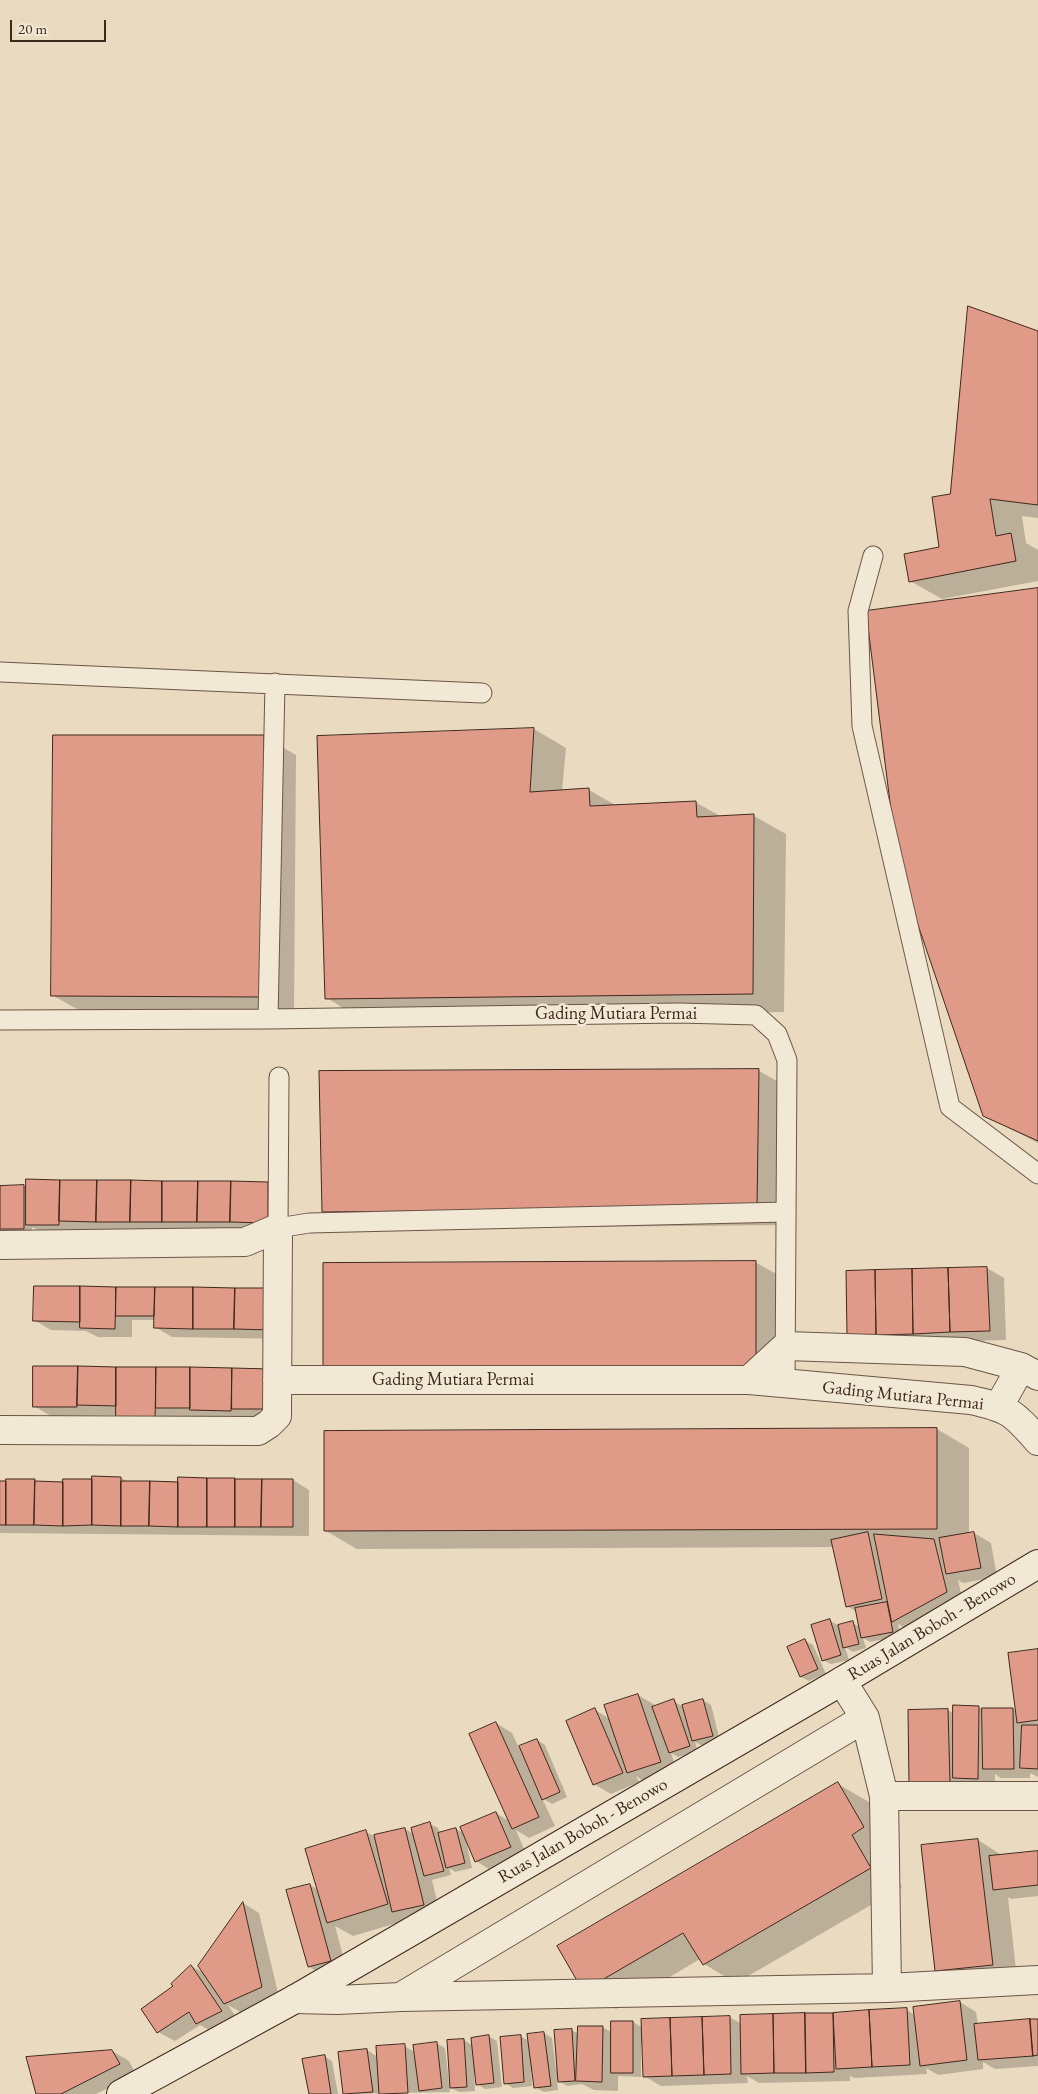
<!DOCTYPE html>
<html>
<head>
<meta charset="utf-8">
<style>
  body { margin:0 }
  #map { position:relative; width:1038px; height:2094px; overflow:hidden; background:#eadbc0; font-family:"EB Garamond",serif }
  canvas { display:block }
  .scale { position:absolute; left:10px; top:20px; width:96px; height:22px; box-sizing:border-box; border:2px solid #41281c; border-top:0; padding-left:6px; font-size:15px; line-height:18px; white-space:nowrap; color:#41281c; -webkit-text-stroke:4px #f1e8d6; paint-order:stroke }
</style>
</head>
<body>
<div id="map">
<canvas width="1038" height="2094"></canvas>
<div class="scale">20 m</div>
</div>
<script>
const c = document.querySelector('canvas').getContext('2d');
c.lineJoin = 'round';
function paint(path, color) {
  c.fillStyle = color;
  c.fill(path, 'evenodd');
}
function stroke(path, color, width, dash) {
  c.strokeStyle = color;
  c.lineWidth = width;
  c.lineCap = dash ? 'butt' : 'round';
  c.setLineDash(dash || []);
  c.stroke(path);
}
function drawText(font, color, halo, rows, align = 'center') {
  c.font = font + ' "EB Garamond",serif';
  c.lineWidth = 5;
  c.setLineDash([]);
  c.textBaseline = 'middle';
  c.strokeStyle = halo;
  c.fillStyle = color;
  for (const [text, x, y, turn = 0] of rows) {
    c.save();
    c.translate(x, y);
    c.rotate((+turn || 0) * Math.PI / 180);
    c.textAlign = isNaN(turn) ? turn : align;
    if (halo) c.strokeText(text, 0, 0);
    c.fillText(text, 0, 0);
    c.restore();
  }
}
paint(new Path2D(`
  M 1038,332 L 1038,518 L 1022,516 L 1026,543 L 1038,550 L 1038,581 L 942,599 L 910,581 L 941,548 L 951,495 Z
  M 1038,590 L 1038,1143 L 984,1115 Z
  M 534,729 L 566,748 L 562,791 L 589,790 L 617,806 L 695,802 L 722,817 L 754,816 L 786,834 L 784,1012 L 358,1017 L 327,998 L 318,737 Z
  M 264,737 L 296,755 L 294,1014 L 84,1013 L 52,995 Z
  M 759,1071 L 791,1089 L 789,1225 L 355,1229 L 323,1211 L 321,1072 Z
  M 268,1183 L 284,1193 L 284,1232 L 75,1230 L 75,1234 L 44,1234 L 32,1227 L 32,1233 L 0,1238 L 0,1187 L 24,1186 L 27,1188 Z
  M 755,1262 L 787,1280 L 788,1387 L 356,1389 Z
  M 987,1268 L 1004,1278 L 1006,1340 L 865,1344 L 847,1273 Z
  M 35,1287 L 274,1290 L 290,1339 L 172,1337 L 155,1327 L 155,1320 L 132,1320 L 132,1337 L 98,1337 L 86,1331 L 51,1330 L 34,1320 Z
  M 35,1368 L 271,1370 L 287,1418 L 172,1417 L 172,1432 L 117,1415 L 51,1416 L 34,1406 Z
  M 937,1429 L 969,1448 L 969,1534 L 974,1533 L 991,1543 L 997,1577 L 963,1583 L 958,1580 L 963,1602 L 910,1631 L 898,1624 L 900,1636 L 870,1642 L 863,1638 L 866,1648 L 853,1652 L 845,1647 L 849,1660 L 831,1664 L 823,1660 L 830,1621 L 838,1625 L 852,1623 L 860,1627 L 857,1612 L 847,1606 L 834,1547 L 357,1549 L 326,1531 Z
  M 121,1478 L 129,1482 L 293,1480 L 309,1490 L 309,1536 L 0,1533 L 0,1482 L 7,1482 L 7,1480 L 64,1483 Z
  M 805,1641 L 813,1645 L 826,1674 L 809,1681 L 801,1677 Z
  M 1038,1650 L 1038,1777 L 1030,1773 L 1030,1778 L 1001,1778 L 995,1774 L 995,1788 L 927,1792 L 948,1710 L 954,1714 L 978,1707 L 983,1710 L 1013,1709 L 1017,1711 Z
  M 638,1695 L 655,1705 L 656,1707 L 673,1701 L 682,1706 L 703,1700 L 711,1705 L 720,1741 L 701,1745 L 695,1742 L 698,1751 L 678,1757 L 671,1753 L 677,1771 L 645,1782 L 636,1776 L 639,1782 L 611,1794 L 594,1784 L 595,1710 L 610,1719 Z
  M 496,1723 L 512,1733 L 519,1748 L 537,1740 L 545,1745 L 567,1797 L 552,1804 L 542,1798 L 555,1826 L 529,1838 L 516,1830 L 527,1856 L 492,1871 L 476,1861 L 467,1841 L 466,1841 L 472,1868 L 455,1872 L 449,1868 L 451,1875 L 432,1880 L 440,1914 L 407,1920 L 353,1936 L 335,1926 L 347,1971 L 325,1976 L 309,1967 L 310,1885 L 319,1890 L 366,1832 L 374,1836 L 405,1829 L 414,1834 L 430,1824 L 438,1828 L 440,1833 L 456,1829 L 465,1834 L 496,1813 L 509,1821 Z
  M 838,1784 L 869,1802 L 895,1846 L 882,1853 L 902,1887 L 736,1983 L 704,1964 L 700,1959 L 616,2009 L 584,1990 Z
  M 978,1840 L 1003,1856 L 1038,1852 L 1038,1896 L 1011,1899 L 1008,1897 L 1017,1979 L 961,1985 L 936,1970 L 922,1847 Z
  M 243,1903 L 259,1913 L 279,1997 L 242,2013 L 228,2005 L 238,2020 L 214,2033 L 200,2025 L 175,2041 L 158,2032 L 175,1986 L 191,1966 L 206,1974 Z
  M 960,2002 L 976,2012 L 978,2025 L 1038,2020 L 1038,2066 L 995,2069 L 983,2062 L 983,2069 L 938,2075 L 926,2068 L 927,2074 L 854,2078 L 850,2076 L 850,2081 L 759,2083 L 747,2076 L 748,2083 L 661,2086 L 644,2076 L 643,2044 L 641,2044 L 641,2077 L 618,2076 L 618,2091 L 594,2090 L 582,2084 L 567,2086 L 557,2080 L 558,2090 L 544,2092 L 535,2087 L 533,2068 L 531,2068 L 532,2086 L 513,2088 L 505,2083 L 520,2036 L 529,2041 L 544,2033 L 552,2038 L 556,2070 L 558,2069 L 571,2030 L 579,2034 L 602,2027 L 613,2033 L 633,2022 L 643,2028 L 729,2017 L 742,2024 L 833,2014 L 907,2010 L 915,2015 Z
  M 488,2036 L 497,2041 L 502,2087 L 485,2089 L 477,2084 L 476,2072 L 474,2072 L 475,2091 L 459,2092 L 451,2088 L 464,2040 L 473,2046 Z
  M 436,2043 L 445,2048 L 450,2092 L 344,2094 L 340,2054 L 367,2050 L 378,2057 L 404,2046 L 415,2052 Z
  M 112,2051 L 129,2061 L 136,2074 L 96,2094 L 38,2094 Z
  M 324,2056 L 332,2061 L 338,2094 L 310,2094 Z`), '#0003');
const building = new Path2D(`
  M 968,306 L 1038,331 L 1038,505 L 990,499 L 996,536 L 1011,533 L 1016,561 L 909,582 L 904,554 L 939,547 L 932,497 L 950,494 Z
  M 1038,588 L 1038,1141 L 983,1116 L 898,866 L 866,611 Z
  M 534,728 L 530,792 L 589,788 L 590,806 L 696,801 L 697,817 L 754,814 L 753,994 L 325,999 L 317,736 Z
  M 53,735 L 264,735 L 263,997 L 51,996 Z
  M 759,1069 L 757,1208 L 322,1212 L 319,1071 Z
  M 26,1179 L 60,1180 L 59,1225 L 26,1225 Z
  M 60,1180 L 97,1180 L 96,1222 L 59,1221 Z
  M 97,1180 L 131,1180 L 130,1222 L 96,1222 Z
  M 131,1180 L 162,1181 L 162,1222 L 130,1222 Z
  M 162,1181 L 198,1181 L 197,1222 L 162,1222 Z
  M 198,1181 L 231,1181 L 230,1222 L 197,1222 Z
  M 231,1181 L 268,1182 L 268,1223 L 230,1222 Z
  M 24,1185 L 24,1229 L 0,1229 L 0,1186 Z
  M 756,1261 L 756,1370 L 323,1372 L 323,1263 Z
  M 987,1267 L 990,1331 L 950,1332 L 948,1268 Z
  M 948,1268 L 950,1332 L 913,1334 L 912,1269 Z
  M 912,1269 L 913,1334 L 876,1335 L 875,1270 Z
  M 875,1270 L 876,1335 L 847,1335 L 846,1271 Z
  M 34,1286 L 80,1286 L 80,1322 L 33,1321 Z
  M 80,1286 L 116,1287 L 115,1329 L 80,1328 Z
  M 116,1287 L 155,1287 L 154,1316 L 116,1316 Z
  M 155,1287 L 193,1287 L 193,1329 L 154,1328 Z
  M 193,1287 L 235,1288 L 234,1329 L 193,1329 Z
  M 235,1288 L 274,1288 L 274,1330 L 234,1329 Z
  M 33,1366 L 78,1366 L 77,1407 L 33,1407 Z
  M 78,1366 L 116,1367 L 116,1406 L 77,1405 Z
  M 116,1367 L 156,1367 L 155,1423 L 116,1423 Z
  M 156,1367 L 190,1367 L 190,1408 L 156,1408 Z
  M 190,1367 L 232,1368 L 231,1411 L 190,1410 Z
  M 232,1368 L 271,1369 L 271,1409 L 232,1409 Z
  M 937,1428 L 937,1529 L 324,1531 L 324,1431 Z
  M 92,1476 L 121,1477 L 121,1526 L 92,1525 Z
  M 178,1477 L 207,1478 L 207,1527 L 178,1527 Z
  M 207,1478 L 235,1478 L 235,1527 L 207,1527 Z
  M 6,1479 L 35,1479 L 34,1525 L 6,1525 Z
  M 63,1479 L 92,1479 L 92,1525 L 63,1526 Z
  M 235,1479 L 262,1479 L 261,1527 L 235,1527 Z
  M 262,1479 L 293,1479 L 293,1527 L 261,1527 Z
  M 0,1481 L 6,1481 L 6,1525 L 0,1525 Z
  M 35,1481 L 63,1482 L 63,1526 L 34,1525 Z
  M 121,1481 L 150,1481 L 149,1526 L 121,1526 Z
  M 150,1481 L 178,1482 L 178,1527 L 149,1526 Z
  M 868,1532 L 882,1599 L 846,1607 L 831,1540 Z
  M 974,1532 L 981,1568 L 946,1574 L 939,1538 Z
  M 874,1534 L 934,1539 L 947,1592 L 892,1622 Z
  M 887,1602 L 893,1632 L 861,1638 L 855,1608 Z
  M 830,1619 L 841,1655 L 822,1661 L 811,1625 Z
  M 853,1621 L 859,1644 L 843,1648 L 838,1625 Z
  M 805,1639 L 818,1669 L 800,1677 L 787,1647 Z
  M 1038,1649 L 1038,1720 L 1017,1723 L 1008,1653 Z
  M 638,1694 L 661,1762 L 627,1773 L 604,1705 Z
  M 674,1699 L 690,1746 L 669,1753 L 652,1707 Z
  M 703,1699 L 713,1736 L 692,1741 L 682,1705 Z
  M 953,1705 L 979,1706 L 978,1779 L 953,1778 Z
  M 595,1708 L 623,1773 L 593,1785 L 566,1721 Z
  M 982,1708 L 1013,1708 L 1014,1769 L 983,1769 Z
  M 948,1709 L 950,1782 L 909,1783 L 908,1710 Z
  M 496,1722 L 539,1817 L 512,1829 L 469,1734 Z
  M 1022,1725 L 1038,1725 L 1038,1769 L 1020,1768 Z
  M 537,1739 L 560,1792 L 542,1800 L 519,1746 Z
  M 838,1782 L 864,1827 L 852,1835 L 871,1868 L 703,1965 L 683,1933 L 583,1991 L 557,1946 Z
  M 496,1812 L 511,1847 L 475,1862 L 460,1827 Z
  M 430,1822 L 444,1871 L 424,1876 L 411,1828 Z
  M 405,1828 L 424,1905 L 392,1912 L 374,1835 Z
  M 456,1828 L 465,1863 L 446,1868 L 438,1833 Z
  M 366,1830 L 388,1904 L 327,1923 L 305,1849 Z
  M 978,1839 L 993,1965 L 935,1971 L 921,1845 Z
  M 1038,1851 L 1038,1885 L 993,1890 L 989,1856 Z
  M 310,1884 L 331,1961 L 308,1967 L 286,1890 Z
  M 243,1902 L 262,1987 L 224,2004 L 198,1966 Z
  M 191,1965 L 222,2011 L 196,2024 L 189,2012 L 157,2033 L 141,2009 L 173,1986 L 171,1984 Z
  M 960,2001 L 967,2060 L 920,2066 L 913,2007 Z
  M 907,2008 L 910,2065 L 872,2067 L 869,2010 Z
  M 869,2010 L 872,2067 L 836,2069 L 833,2013 Z
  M 805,2013 L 806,2073 L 774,2073 L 773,2014 Z
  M 805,2013 L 833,2013 L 834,2072 L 806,2073 Z
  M 773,2014 L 774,2073 L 741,2074 L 740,2015 Z
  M 730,2016 L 731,2074 L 704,2075 L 702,2017 Z
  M 702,2017 L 704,2075 L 672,2076 L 670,2018 Z
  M 670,2018 L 672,2076 L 643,2077 L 641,2019 Z
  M 1030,2019 L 1033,2056 L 978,2060 L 974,2024 Z
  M 1030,2019 L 1038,2019 L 1038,2055 L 1033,2056 Z
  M 611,2021 L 633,2021 L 633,2073 L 611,2073 Z
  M 578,2026 L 603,2026 L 602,2082 L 576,2081 Z
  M 572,2029 L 575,2081 L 558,2082 L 554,2030 Z
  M 544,2032 L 551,2086 L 534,2088 L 527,2034 Z
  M 489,2035 L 494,2083 L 476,2085 L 471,2038 Z
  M 521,2035 L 524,2082 L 504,2084 L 500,2037 Z
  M 464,2039 L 467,2087 L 450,2088 L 447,2040 Z
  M 437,2042 L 442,2088 L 419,2091 L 413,2045 Z
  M 405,2044 L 408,2093 L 379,2094 L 376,2046 Z
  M 367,2049 L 373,2092 L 343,2094 L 338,2052 Z
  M 112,2050 L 120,2064 L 61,2094 L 36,2094 L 26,2057 Z
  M 325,2055 L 331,2094 L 309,2094 L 302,2059 Z`);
paint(building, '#e09a88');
stroke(building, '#41281c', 1);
const service = new Path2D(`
  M 873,556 L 858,611 L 862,726 L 950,1107 L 1038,1174
  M 0,672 L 482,693
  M 268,1019 L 275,683
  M 0,1020 L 268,1019 L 679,1013 L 756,1015 L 777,1034 L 787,1060 L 785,1384
  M 279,1077 L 278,1228 L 309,1223 L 786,1212`);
const minor = new Path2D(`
  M 0,1245 L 245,1242 L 278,1228 L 277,1416 L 269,1424 L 258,1431 L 0,1430
  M 277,1380 L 749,1380 L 971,1400 C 1008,1408 1013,1412 1038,1441
  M 749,1380 L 786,1346 L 965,1352 L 1021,1367 L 1038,1376
  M 999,1406 L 1021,1367
  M 842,1681 L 865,1718 L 884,1796 L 887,1988
  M 884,1796 L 1038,1796
  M 402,1996 L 865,1718
  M 295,1999 L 337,2000 L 401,1997 L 887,1988 L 1038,1980`);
const secondary = new Path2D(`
  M 121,2094 L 295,1999 L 842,1681 L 1038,1564`);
stroke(service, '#6b5545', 21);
stroke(minor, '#6b5545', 30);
stroke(secondary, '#41281c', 30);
stroke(service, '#f1e8d6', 19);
stroke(minor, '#f1e8d6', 28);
stroke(secondary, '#f1e8d6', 28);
drawText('18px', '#41281c', '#f1e8d6', [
  ["Gading Mutiara Permai",616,1014],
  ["Gading Mutiara Permai",453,1380],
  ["Gading Mutiara Permai",903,1396,6],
  ["Ruas Jalan Boboh - Benowo",932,1627,-31],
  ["Ruas Jalan Boboh - Benowo",583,1831,-30]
]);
</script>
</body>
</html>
